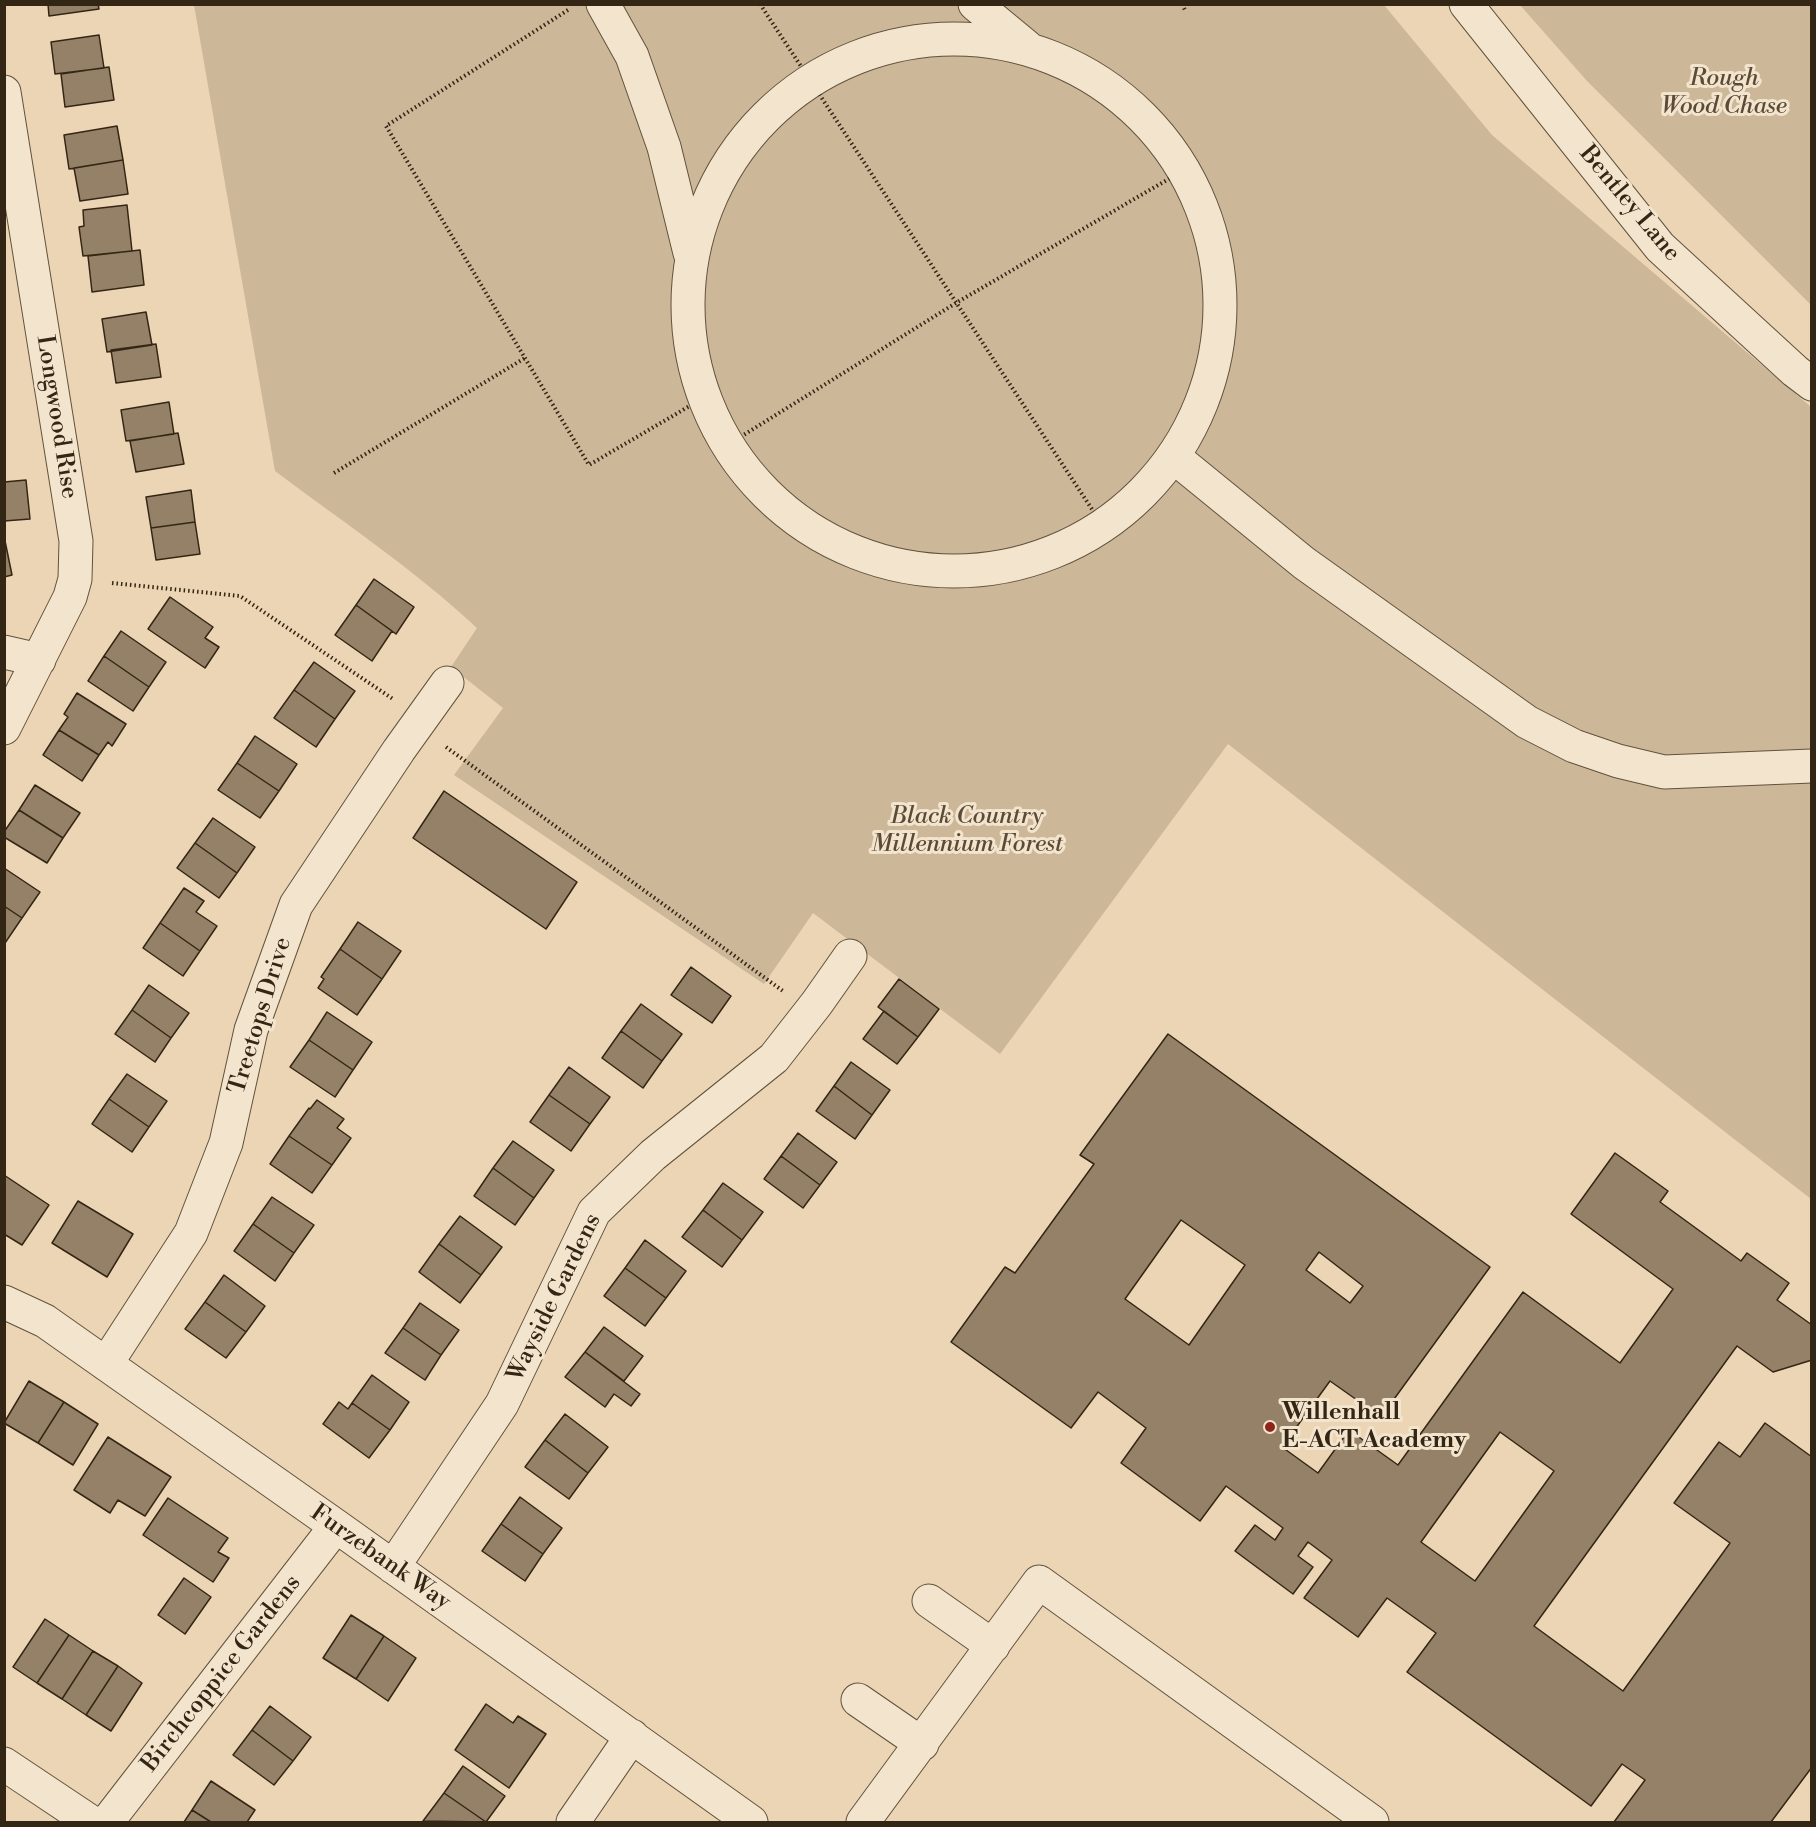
<!DOCTYPE html>
<html>
<head>
<meta charset="utf-8">
<style>
  body { margin:0 }
  #map { position:relative; width:1816px; height:1827px; overflow:hidden; background:#ecd5b4; font-family:"Libre Bodoni",serif }
  canvas { display:block }
  .frame { position:absolute; inset:0; border:6px solid #342615; pointer-events:none }
</style>
</head>
<body>
<div id="map">
<canvas width="1816" height="1827"></canvas>
<div class="frame"></div>
</div>
<script>
const c = document.querySelector('canvas').getContext('2d');
c.lineJoin = 'round';
function paint(path, color) {
  c.fillStyle = color;
  c.fill(path, 'evenodd');
}
function stroke(path, color, width, dash) {
  c.strokeStyle = color;
  c.lineWidth = width;
  c.lineCap = dash ? 'butt' : 'round';
  c.setLineDash(dash || []);
  c.stroke(path);
}
function drawText(font, color, halo, rows, align = 'center') {
  c.font = font + ' "Libre Bodoni",serif';
  c.lineWidth = 6;
  c.setLineDash([]);
  c.textBaseline = 'middle';
  c.strokeStyle = halo;
  c.fillStyle = color;
  for (const [text, x, y, turn = 0] of rows) {
    c.save();
    c.translate(x, y);
    c.rotate((+turn || 0) * Math.PI / 180);
    c.textAlign = isNaN(turn) ? turn : align;
    if (halo) c.strokeText(text, 0, 0);
    c.fillText(text, 0, 0);
    c.restore();
  }
}
paint(new Path2D(`
  M 194,5 L 1384,5 L 1492,135 L 1811,407 L 1811,1199 L 1228,744 L 1000,1054 L 813,913 L 764,984 L 454,775 L 503,708 L 451,667 L 477,628 C 415,570 343,522 275,471 Z
  M 1520,5 L 1811,5 L 1811,305 L 1587,81 Z`), '#cdb799');
const building = new Path2D(`
  M 48,4 L 98,4 L 99,9 L 49,16 Z
  M 99,35 L 104,68 L 55,74 L 51,42 Z
  M 109,67 L 114,100 L 65,107 L 61,74 Z
  M 117,126 L 123,160 L 69,169 L 64,135 Z
  M 123,160 L 128,194 L 80,201 L 74,168 Z
  M 127,205 L 132,251 L 83,256 L 79,227 L 84,226 L 83,210 Z
  M 140,250 L 144,285 L 92,292 L 88,256 Z
  M 146,312 L 152,345 L 107,352 L 102,319 Z
  M 156,344 L 161,377 L 116,383 L 111,350 Z
  M 169,402 L 174,434 L 126,441 L 121,410 Z
  M 178,433 L 184,464 L 136,472 L 130,441 Z
  M 26,480 L 30,519 L 4,521 L 4,482 Z
  M 191,490 L 195,522 L 151,528 L 146,497 Z
  M 195,522 L 200,554 L 156,560 L 151,528 Z
  M 4,536 L 12,575 L 4,577 Z
  M 374,579 L 414,607 L 396,634 L 356,605 Z
  M 170,597 L 213,627 L 205,638 L 219,647 L 205,668 L 148,629 Z
  M 356,605 L 392,631 L 372,661 L 335,635 Z
  M 121,631 L 166,662 L 149,687 L 104,656 Z
  M 104,656 L 149,687 L 133,711 L 88,681 Z
  M 314,662 L 355,691 L 335,719 L 294,690 Z
  M 294,690 L 335,719 L 316,747 L 274,718 Z
  M 77,693 L 126,724 L 112,746 L 108,742 L 99,755 L 59,730 L 68,717 L 64,714 Z
  M 59,730 L 99,755 L 82,781 L 43,755 Z
  M 255,736 L 297,764 L 279,791 L 237,763 Z
  M 237,763 L 279,791 L 260,818 L 218,790 Z
  M 35,785 L 80,813 L 63,838 L 19,810 Z
  M 444,791 L 577,882 L 546,929 L 413,838 Z
  M 19,810 L 63,838 L 47,863 L 4,837 L 4,832 Z
  M 213,818 L 255,847 L 237,873 L 195,843 Z
  M 195,843 L 237,873 L 219,898 L 177,868 Z
  M 4,868 L 40,892 L 22,918 L 4,906 Z
  M 184,888 L 204,901 L 196,912 L 217,926 L 200,951 L 160,923 Z
  M 4,906 L 22,918 L 5,943 L 4,943 Z
  M 358,922 L 401,951 L 382,979 L 340,949 Z
  M 160,923 L 200,951 L 183,976 L 143,948 Z
  M 340,949 L 382,979 L 357,1015 L 318,988 L 324,979 L 321,977 Z
  M 691,967 L 731,996 L 712,1023 L 671,995 Z
  M 899,979 L 939,1009 L 918,1037 L 878,1007 Z
  M 149,985 L 189,1013 L 171,1038 L 132,1010 Z
  M 641,1004 L 682,1034 L 662,1061 L 621,1031 Z
  M 132,1010 L 171,1038 L 155,1062 L 115,1034 Z
  M 884,1011 L 918,1037 L 897,1064 L 863,1039 Z
  M 327,1012 L 372,1042 L 353,1070 L 309,1040 Z
  M 621,1031 L 662,1061 L 643,1088 L 602,1058 Z
  M 1168,1034 L 1490,1267 L 1381,1417 L 1330,1381 L 1282,1447 L 1318,1473 L 1349,1430 L 1398,1465 L 1523,1292 L 1620,1363 L 1673,1289 L 1571,1214 L 1615,1153 L 1668,1191 L 1660,1202 L 1741,1261 L 1747,1253 L 1789,1283 L 1777,1300 L 1812,1325 L 1812,1360 L 1773,1372 L 1737,1346 L 1534,1626 L 1623,1691 L 1730,1543 L 1674,1503 L 1719,1442 L 1740,1457 L 1765,1423 L 1812,1457 L 1812,1767 L 1771,1822 L 1614,1822 L 1645,1780 L 1622,1764 L 1591,1806 L 1407,1672 L 1436,1633 L 1387,1598 L 1358,1637 L 1304,1598 L 1332,1560 L 1308,1542 L 1298,1556 L 1313,1567 L 1293,1594 L 1235,1551 L 1255,1525 L 1275,1540 L 1283,1528 L 1226,1486 L 1200,1521 L 1121,1463 L 1146,1428 L 1098,1392 L 1071,1428 L 951,1342 L 1005,1267 L 1015,1273 L 1094,1164 L 1080,1155 ZM 1181,1220 L 1245,1265 L 1189,1345 L 1125,1299 ZM 1319,1252 L 1363,1286 L 1350,1303 L 1306,1270 ZM 1500,1432 L 1554,1471 L 1475,1581 L 1421,1542 Z
  M 309,1040 L 353,1070 L 335,1097 L 290,1067 Z
  M 851,1062 L 890,1090 L 872,1115 L 834,1086 Z
  M 569,1067 L 610,1097 L 590,1124 L 549,1095 Z
  M 127,1074 L 167,1101 L 149,1127 L 109,1099 Z
  M 834,1086 L 872,1115 L 855,1139 L 816,1111 Z
  M 549,1095 L 590,1124 L 571,1151 L 530,1122 Z
  M 109,1099 L 149,1127 L 132,1152 L 92,1124 Z
  M 317,1100 L 344,1119 L 337,1128 L 351,1138 L 332,1165 L 289,1136 L 309,1108 L 310,1109 Z
  M 798,1133 L 837,1162 L 820,1185 L 781,1156 Z
  M 289,1136 L 332,1165 L 312,1193 L 270,1164 Z
  M 513,1141 L 554,1170 L 534,1198 L 493,1168 Z
  M 781,1156 L 820,1185 L 803,1208 L 764,1179 Z
  M 493,1168 L 534,1198 L 515,1225 L 474,1196 Z
  M 4,1175 L 49,1205 L 22,1245 L 4,1234 Z
  M 723,1183 L 763,1212 L 742,1240 L 703,1210 Z
  M 272,1197 L 314,1225 L 294,1253 L 253,1224 Z
  M 78,1201 L 133,1234 L 107,1277 L 52,1243 Z
  M 703,1210 L 742,1240 L 722,1267 L 682,1237 Z
  M 460,1216 L 502,1247 L 481,1275 L 439,1244 Z
  M 253,1224 L 294,1253 L 275,1281 L 234,1251 Z
  M 645,1240 L 686,1271 L 666,1298 L 625,1268 Z
  M 439,1244 L 481,1275 L 460,1303 L 419,1272 Z
  M 625,1268 L 666,1298 L 645,1326 L 604,1296 Z
  M 224,1275 L 265,1306 L 246,1332 L 205,1302 Z
  M 205,1302 L 246,1332 L 226,1358 L 185,1329 Z
  M 420,1303 L 459,1330 L 441,1355 L 403,1328 Z
  M 604,1327 L 643,1356 L 624,1381 L 585,1352 Z
  M 403,1328 L 441,1355 L 425,1380 L 385,1353 Z
  M 585,1352 L 640,1394 L 631,1406 L 614,1394 L 605,1407 L 565,1377 Z
  M 372,1375 L 409,1402 L 390,1430 L 352,1403 Z
  M 29,1381 L 64,1402 L 38,1443 L 4,1423 Z
  M 64,1402 L 98,1424 L 73,1465 L 38,1443 Z
  M 339,1402 L 348,1409 L 352,1403 L 390,1430 L 369,1458 L 323,1424 Z
  M 565,1414 L 608,1447 L 588,1473 L 545,1440 Z
  M 108,1437 L 171,1477 L 145,1516 L 118,1500 L 110,1513 L 74,1490 Z
  M 545,1440 L 588,1473 L 569,1499 L 525,1467 Z
  M 520,1497 L 562,1528 L 543,1554 L 501,1524 Z
  M 168,1498 L 228,1538 L 218,1552 L 229,1558 L 213,1582 L 143,1535 Z
  M 501,1524 L 543,1554 L 525,1581 L 482,1551 Z
  M 184,1578 L 211,1597 L 185,1634 L 158,1615 Z
  M 351,1615 L 384,1636 L 356,1679 L 323,1658 Z
  M 45,1619 L 69,1635 L 37,1683 L 13,1667 Z
  M 69,1635 L 93,1651 L 62,1699 L 37,1683 Z
  M 384,1636 L 416,1658 L 388,1701 L 356,1679 Z
  M 93,1651 L 118,1666 L 86,1715 L 62,1699 Z
  M 118,1666 L 142,1683 L 111,1731 L 86,1715 Z
  M 486,1704 L 513,1723 L 518,1716 L 546,1734 L 509,1788 L 455,1750 Z
  M 270,1706 L 311,1737 L 293,1761 L 252,1730 Z
  M 252,1730 L 293,1761 L 274,1785 L 233,1755 Z
  M 463,1766 L 505,1796 L 486,1822 L 444,1793 Z
  M 211,1781 L 255,1810 L 247,1822 L 211,1822 L 192,1810 Z
  M 444,1793 L 486,1822 L 423,1821 Z
  M 192,1810 L 211,1822 L 184,1822 Z`);
paint(building, '#948168');
stroke(building, '#342615', 1.5);
const minor = new Path2D(`
  M 603,4 L 632,56 L 664,147 L 690,253
  M 975,4 L 1027,47
  M 1466,4 L 1660,247 L 1795,371 L 1812,384
  M688 305a266 266 0 1 1 532 0a266 266 0 1 1-532 0Z
  M 4,92 L 76,541 L 75,579 L 70,597 L 4,728
  M 1174,457 L 1304,563 L 1527,722 L 1574,746 L 1618,761 L 1664,772 L 1812,766
  M 4,652 L 39,660
  M 4,1302 L 45,1321 L 336,1526 L 751,1822
  M 106,1364 L 191,1233 L 226,1143 L 251,1030 L 296,905 L 399,750 L 447,683
  M 393,1567 L 502,1404 L 594,1212 L 653,1155 L 774,1058 L 817,1003 L 850,956
  M 929,1601 L 993,1646
  M 858,1700 L 922,1744
  M 4,1764 L 91,1822
  M 107,1822 L 336,1526
  M 573,1822 L 632,1736
  M 863,1822 L 1039,1582 L 1372,1822`);
stroke(minor, '#62523d', 35);
stroke(new Path2D(`
  M 760,4 L 1103,526
  M 1182,4 L 1185,10
  M 568,10 L 386,126 L 589,465 L 705,397
  M 729,444 L 956,303 L 1184,170
  M 334,473 L 525,358
  M 112,583 L 240,596 L 393,699
  M 446,747 L 783,991`), '#342615', 4, [1.5, 3]);
stroke(minor, '#f3e4ce', 33);
for (const [x, y, r, color] of [
  [1270,1427,6,"#8f2418"]
]) {
  const dot = new Path2D();
  dot.arc(x, y, r, 0, 2 * Math.PI);
  c.fillStyle = color;
  c.fill(dot);
  stroke(dot, '#f3e4ce', 2);
}
drawText('italic 24px', '#5a4a36', '#f3e4ce', [
  ["Rough",1724,79],
  ["Wood Chase",1724,107],
  ["Black Country",967,817],
  ["Millennium Forest",967,845]
]);
drawText('24px', '#342615', '#f3e4ce', [
  ["Bentley Lane",1629,204,50],
  ["Longwood Rise",56,417,81],
  ["Treetops Drive",261,1016,-73],
  ["Wayside Gardens",555,1298,-64],
  ["Furzebank Way",380,1558,35],
  ["Birchcoppice Gardens",222,1674,-52]
]);
drawText('bold 24px', '#342615', '#f3e4ce', [
  ["Willenhall",1282,1413],
  ["E-ACT Academy",1282,1441]
], 'left');
</script>
</body>
</html>
